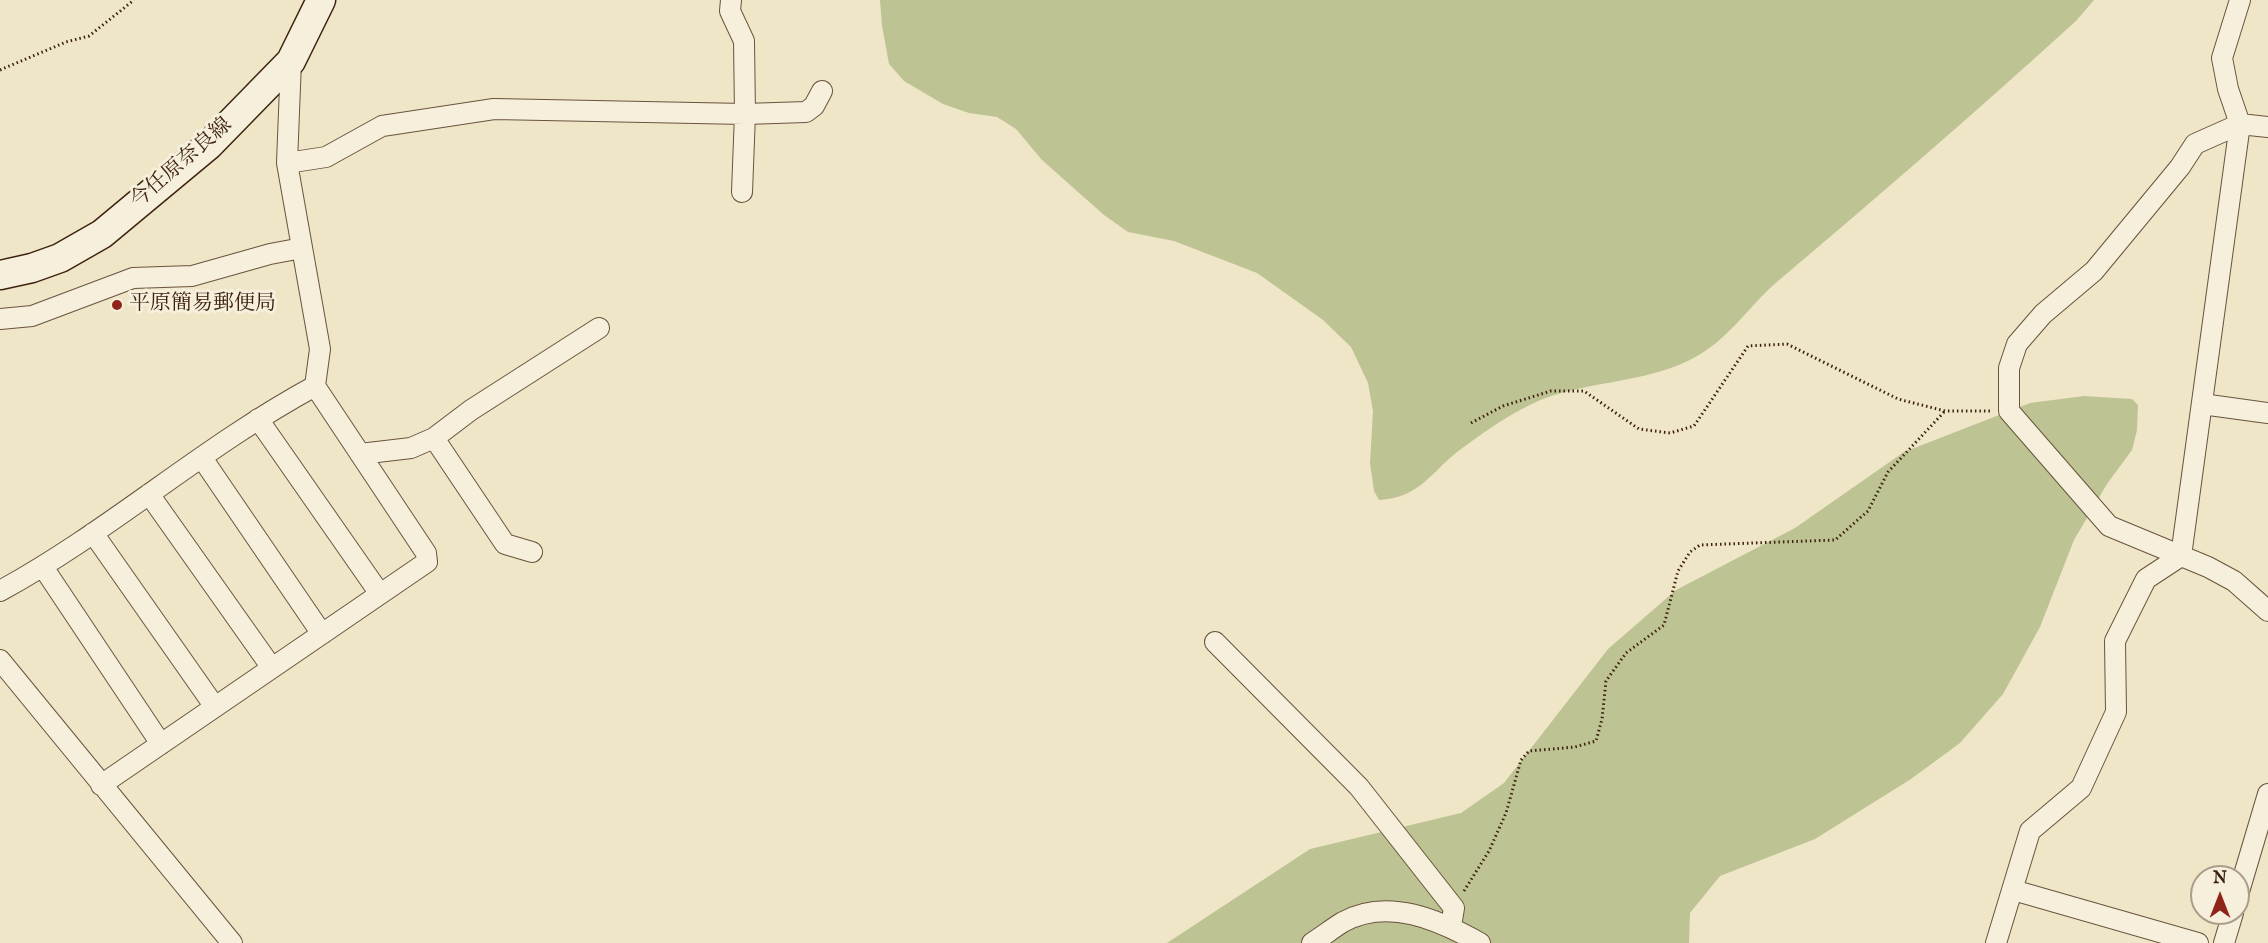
<!DOCTYPE html>
<html>
<head>
<meta charset="utf-8">
<style>
  body { margin:0 }
  #map { position:relative; width:2268px; height:943px; overflow:hidden; background:#efe6c8; font-family:"IM FELL English",serif }
  canvas { display:block }
  .north { position:absolute; left:2190px; top:865px; width:60px; height:60px; box-sizing:border-box; background:#f5efdb; border:2px solid #ac9d8a; border-radius:50%; rotate:0deg; font-size:16px; font-weight:700; line-height:24px; text-align:center; color:#3e2210 }
  .north::after { content:''; display:block; margin:auto; width:21px; height:27px; background:#8f2418; clip-path:polygon(50% 0,100% 100%,50% 72%,0 100%) }
</style>
</head>
<body>
<div id="map">
<canvas width="2268" height="943"></canvas>
<div class="north">N</div>
</div>
<script>
const c = document.querySelector('canvas').getContext('2d');
c.lineJoin = 'round';
function paint(path, color) {
  c.fillStyle = color;
  c.fill(path, 'evenodd');
}
function stroke(path, color, width, dash) {
  c.strokeStyle = color;
  c.lineWidth = width;
  c.lineCap = dash ? 'butt' : 'round';
  c.setLineDash(dash || []);
  c.stroke(path);
}
function drawText(font, color, halo, rows, align = 'center') {
  c.font = font + ' "IM FELL English","Noto Serif JP",serif';
  c.lineWidth = 6;
  c.setLineDash([]);
  c.textBaseline = 'middle';
  c.strokeStyle = halo;
  c.fillStyle = color;
  for (const [text, x, y, turn = 0] of rows) {
    c.save();
    c.translate(x, y);
    c.rotate((+turn || 0) * Math.PI / 180);
    c.textAlign = isNaN(turn) ? turn : align;
    if (halo) c.strokeText(text, 0, 0);
    c.fillText(text, 0, 0);
    c.restore();
  }
}
paint(new Path2D(`
  M 880,0 L 2094,0 L 2076,21 C 1978,110 1879,196 1778,281 C 1750,305 1731,336 1699,355 C 1645,387 1576,378 1522,409 C 1501,420 1480,435 1461,449 C 1430,472 1422,497 1379,500 L 1374,491 L 1370,463 L 1373,411 L 1368,383 L 1351,347 L 1323,320 L 1257,273 L 1174,241 L 1128,232 L 1104,215 L 1042,160 L 1016,129 L 997,117 L 969,113 L 943,104 L 904,81 L 889,64 L 882,26 Z
  M 2084,396 L 2132,399 L 2138,405 L 2137,430 L 2132,450 L 2107,484 L 2074,540 L 2040,627 L 2003,694 L 1960,743 L 1911,779 L 1815,839 L 1720,876 L 1690,913 L 1689,943 L 1167,943 L 1310,849 L 1461,813 L 1504,783 L 1608,649 L 1676,590 L 1795,528 L 1904,452 L 2030,403 Z`), '#bec393');
const minor = new Path2D(`
  M 731,0 L 730,11 L 744,41 L 745,114 L 806,112 L 814,106 L 822,91
  M 2268,127 L 2240,124 L 2195,144 L 2180,167 L 2094,271 L 2043,314 L 2017,344 L 2009,368 L 2009,411 L 2109,526 L 2208,567 L 2234,581 L 2268,611
  M 287,163 L 326,157 L 382,126 L 494,109 L 745,114 L 742,192
  M 0,319 L 32,316 L 133,278 L 192,276 L 270,254 L 302,248
  M 2202,404 L 2268,413
  M 258,419 L 380,594
  M 434,438 L 505,544 L 532,552
  M 360,454 L 411,448 L 434,438 L 471,410 L 599,328
  M 202,458 L 322,634
  M 149,494 L 272,668
  M 93,533 L 215,707
  M 43,567 L 161,744
  M 0,591 C 110,531 204,446 315,386
  M 1215,642 L 1359,787 L 1454,908 L 1451,926
  M 0,660 L 232,943
  M 101,785 L 427,562 L 426,553 L 315,386 L 320,349 L 287,163 L 291,61
  M 2013,890 L 2198,943
  M 2238,895 L 2268,794
  M 1312,943 C 1323,936 1333,928 1343,922 C 1388,897 1439,920 1480,943
  M 1996,943 L 2030,831 L 2081,788 L 2116,712 L 2115,641 L 2146,579 L 2181,556 L 2240,124 L 2228,89 L 2222,58 L 2240,0
  M 2224,943 L 2233,913`);
const secondary = new Path2D(`
  M 0,275 L 32,268 L 60,258 L 102,234 L 209,145 L 291,61 L 321,0`);
stroke(minor, '#6a533e', 22);
stroke(secondary, '#3e2210', 31);
stroke(new Path2D(`
  M 0,70 L 66,42 L 89,36 L 134,0
  M 1471,423 L 1503,406 L 1551,391 L 1584,391 L 1639,429 L 1670,433 L 1694,426 L 1748,346 L 1787,344 L 1898,399 L 1945,411 L 1990,411
  M 1464,891 L 1489,851 L 1506,813 L 1521,760 L 1529,751 L 1575,747 L 1596,741 L 1602,719 L 1606,681 L 1626,653 L 1664,625 L 1678,571 L 1690,552 L 1700,545 L 1835,540 L 1868,511 L 1888,472 L 1945,411`), '#3e2210', 3, [1.5, 3]);
stroke(minor, '#f5efdb', 20);
stroke(secondary, '#f5efdb', 28);
for (const [x, y, r, color] of [
  [117,305,6,"#8f2418"]
]) {
  const dot = new Path2D();
  dot.arc(x, y, r, 0, 2 * Math.PI);
  c.fillStyle = color;
  c.fill(dot);
  stroke(dot, '#f5efdb', 2);
}
drawText('21px', '#3e2210', '#f5efdb', [
  ["今任原奈良線",182,164,-41]
]);
drawText('21px', '#3e2210', '#f5efdb', [
  ["平原簡易郵便局",129,305]
], 'left');
</script>
</body>
</html>
